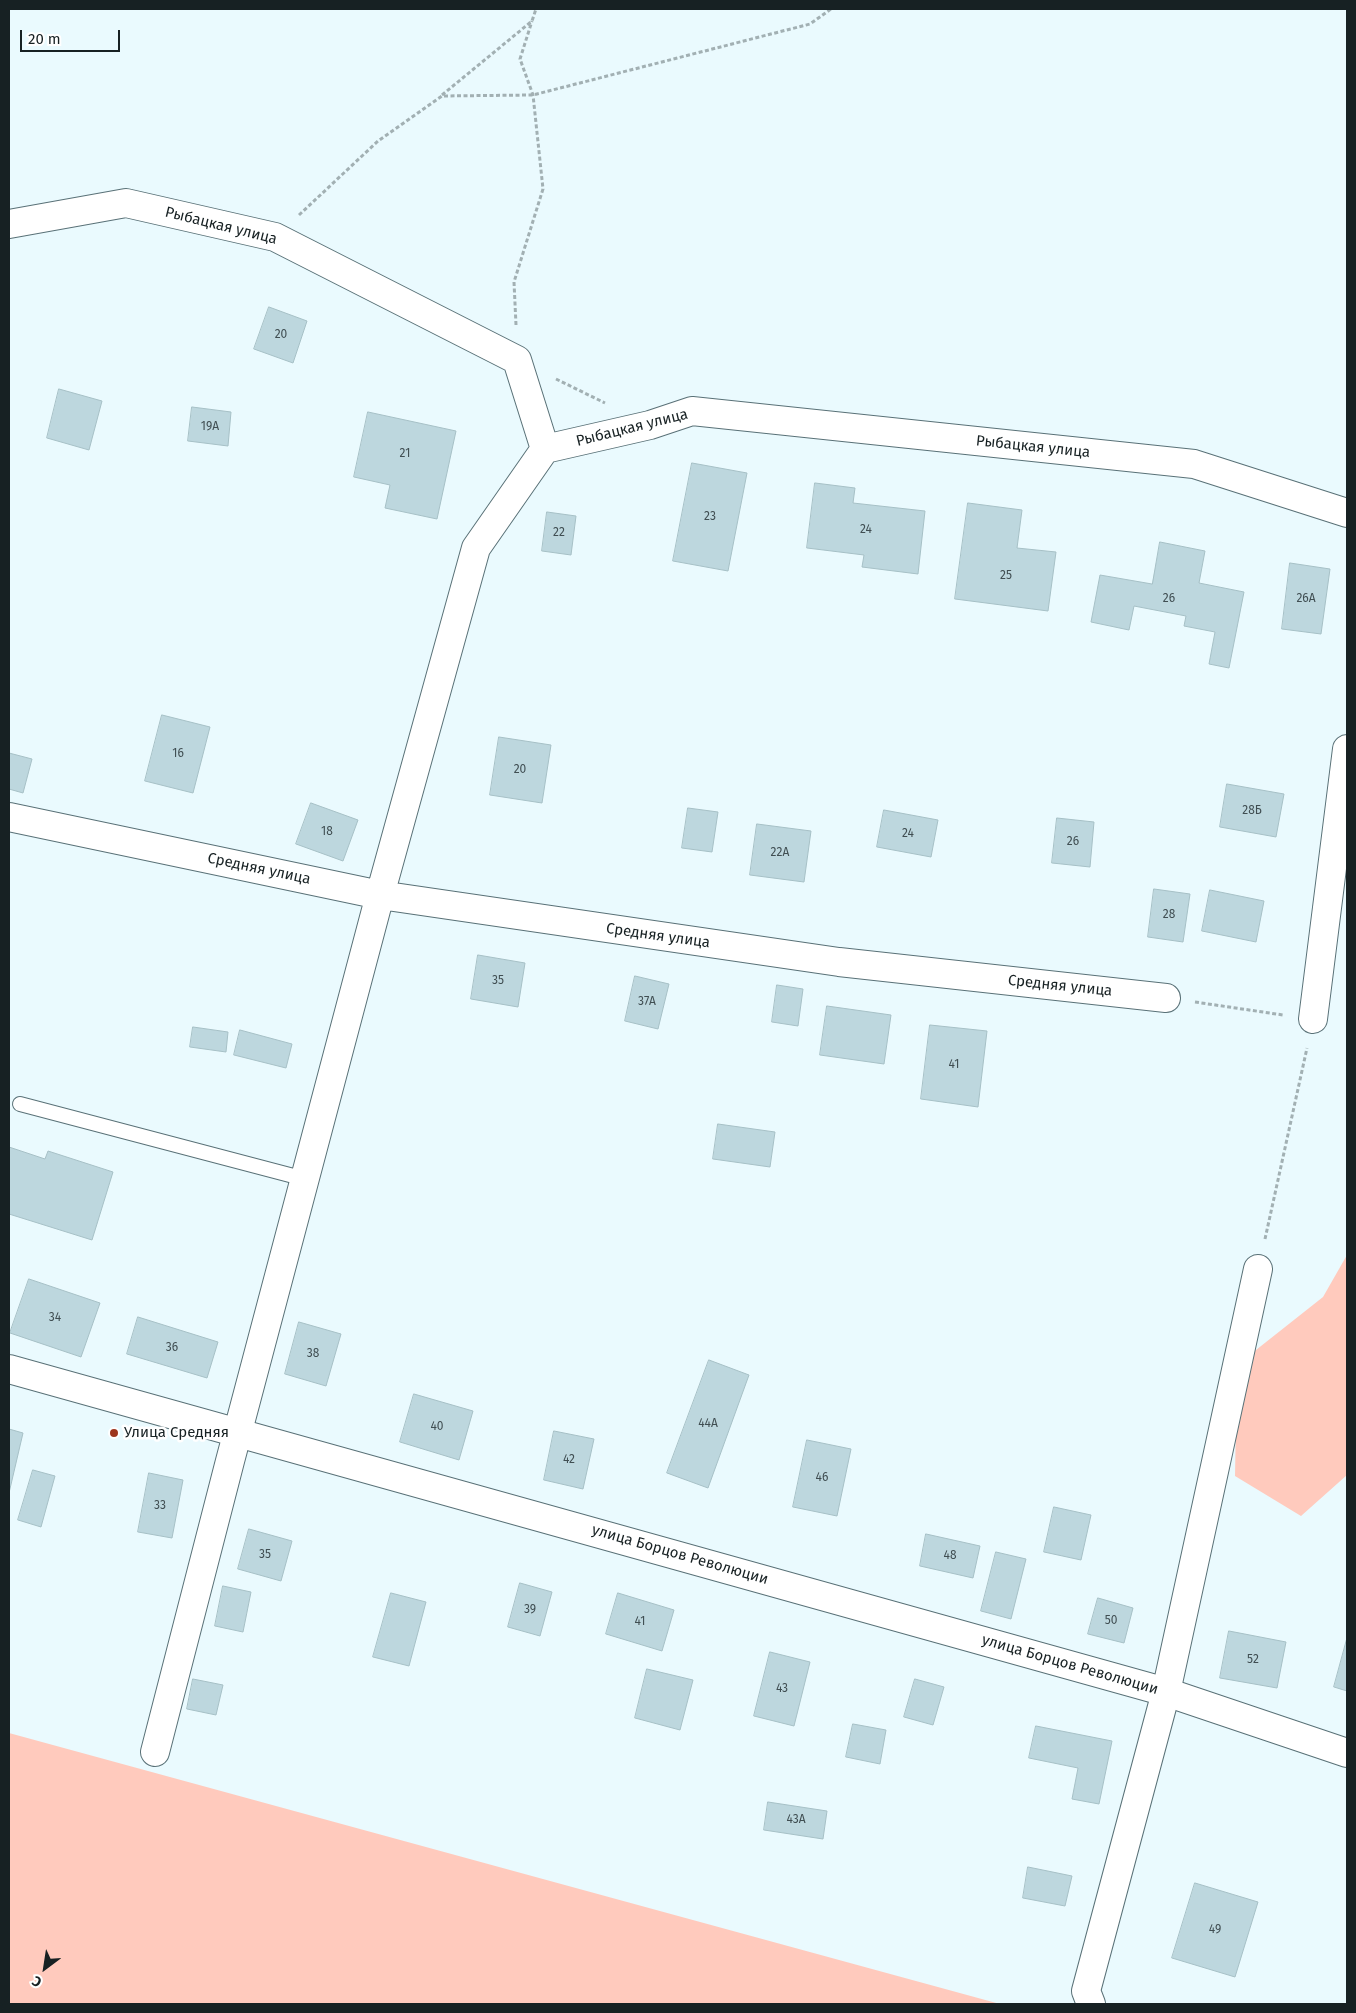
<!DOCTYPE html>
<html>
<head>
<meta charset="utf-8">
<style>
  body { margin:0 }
  #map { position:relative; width:1356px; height:2013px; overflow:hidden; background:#eafafe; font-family:"Fira Sans",sans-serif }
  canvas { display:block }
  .frame { position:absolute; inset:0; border:10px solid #172123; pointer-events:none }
  .north { position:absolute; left:20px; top:1943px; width:50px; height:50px; -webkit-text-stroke:4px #fff; paint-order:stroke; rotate:211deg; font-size:14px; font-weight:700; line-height:20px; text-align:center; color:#172123 }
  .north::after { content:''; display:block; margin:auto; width:18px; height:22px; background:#172123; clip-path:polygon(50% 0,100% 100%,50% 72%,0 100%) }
  .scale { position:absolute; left:20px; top:30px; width:100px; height:22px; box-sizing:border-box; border:2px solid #172123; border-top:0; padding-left:6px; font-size:15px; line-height:18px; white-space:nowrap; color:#172123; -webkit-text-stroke:4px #fff; paint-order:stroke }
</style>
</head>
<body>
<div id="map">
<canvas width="1356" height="2013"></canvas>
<div class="frame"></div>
<div class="north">С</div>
<div class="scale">20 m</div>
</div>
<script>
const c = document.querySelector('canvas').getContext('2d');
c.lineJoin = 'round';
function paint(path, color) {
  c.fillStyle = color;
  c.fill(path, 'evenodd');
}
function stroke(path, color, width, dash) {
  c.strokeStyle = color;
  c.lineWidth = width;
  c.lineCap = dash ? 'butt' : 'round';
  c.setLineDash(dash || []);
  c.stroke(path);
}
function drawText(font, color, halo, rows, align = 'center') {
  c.font = font + ' "Fira Sans",sans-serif';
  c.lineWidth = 5;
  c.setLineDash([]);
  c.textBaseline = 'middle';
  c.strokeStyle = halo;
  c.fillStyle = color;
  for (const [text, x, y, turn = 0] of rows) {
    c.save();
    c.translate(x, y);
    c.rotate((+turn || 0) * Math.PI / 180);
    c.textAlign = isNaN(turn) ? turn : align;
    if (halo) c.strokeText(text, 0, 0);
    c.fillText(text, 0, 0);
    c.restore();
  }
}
paint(new Path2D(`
  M 1347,1255 L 1347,1475 L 1301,1516 L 1235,1476 L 1237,1365 L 1323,1297 Z
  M 9,1733 L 1000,2004 L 9,2004 Z`), '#ffcabd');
const building = new Path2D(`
  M 269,307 L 307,321 L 293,363 L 254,349 Z
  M 59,389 L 102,401 L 89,450 L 47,438 Z
  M 192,407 L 231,412 L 228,446 L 188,441 Z
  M 368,412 L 456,431 L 437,519 L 385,508 L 390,485 L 354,477 Z
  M 692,463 L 747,473 L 728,571 L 673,561 Z
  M 815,483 L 855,488 L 853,503 L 925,511 L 918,574 L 862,567 L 864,555 L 807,548 Z
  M 968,503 L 1022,510 L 1017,548 L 1056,552 L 1048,611 L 955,599 Z
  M 547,512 L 576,516 L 571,555 L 542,551 Z
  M 1160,542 L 1205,551 L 1199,583 L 1244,592 L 1229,668 L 1209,664 L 1215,632 L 1184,626 L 1186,616 L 1134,606 L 1129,630 L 1091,622 L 1100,575 L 1152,584 Z
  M 1290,563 L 1330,569 L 1321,634 L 1282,629 Z
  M 162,715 L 210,727 L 193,793 L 145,781 Z
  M 499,737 L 551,745 L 542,803 L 490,795 Z
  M 9,753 L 32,759 L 23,793 L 9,789 Z
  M 1227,784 L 1284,794 L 1276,837 L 1220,827 Z
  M 311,803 L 358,820 L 343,861 L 296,844 Z
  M 688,808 L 718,812 L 712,852 L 682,848 Z
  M 884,810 L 938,820 L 931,857 L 877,847 Z
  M 1057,818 L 1094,822 L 1090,867 L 1052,863 Z
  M 757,824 L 811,831 L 804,882 L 750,875 Z
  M 1154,889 L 1190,894 L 1183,942 L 1148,937 Z
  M 1210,890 L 1264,901 L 1256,942 L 1202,931 Z
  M 478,955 L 525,963 L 518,1007 L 471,999 Z
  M 635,976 L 669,984 L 658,1029 L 625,1021 Z
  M 777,985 L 803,989 L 798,1026 L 772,1022 Z
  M 827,1006 L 891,1015 L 884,1064 L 820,1055 Z
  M 930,1025 L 987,1031 L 978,1107 L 921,1099 Z
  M 193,1027 L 228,1032 L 226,1052 L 190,1047 Z
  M 240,1030 L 292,1044 L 286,1068 L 234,1055 Z
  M 718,1124 L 775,1132 L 770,1167 L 713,1159 Z
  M 9,1147 L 45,1159 L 48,1151 L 113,1172 L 92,1240 L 9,1214 Z
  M 29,1279 L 100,1303 L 81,1357 L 10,1333 Z
  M 138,1317 L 218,1342 L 207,1378 L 127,1354 Z
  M 299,1322 L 341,1334 L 326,1386 L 285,1374 Z
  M 709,1360 L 749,1375 L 708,1488 L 667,1473 Z
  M 414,1394 L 473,1411 L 459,1460 L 400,1442 Z
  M 9,1429 L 23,1433 L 9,1493 Z
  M 554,1431 L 594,1439 L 583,1489 L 544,1480 Z
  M 807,1440 L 851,1449 L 837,1516 L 793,1507 Z
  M 33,1470 L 55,1476 L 41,1527 L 18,1520 Z
  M 149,1473 L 183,1480 L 172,1538 L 138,1532 Z
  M 1054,1507 L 1091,1515 L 1081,1560 L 1044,1552 Z
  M 249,1529 L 292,1541 L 281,1581 L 238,1569 Z
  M 926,1534 L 980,1546 L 973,1578 L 920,1566 Z
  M 996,1552 L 1026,1559 L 1011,1619 L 981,1611 Z
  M 520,1583 L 552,1592 L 540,1636 L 508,1627 Z
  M 223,1586 L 251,1592 L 243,1632 L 215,1626 Z
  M 391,1593 L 426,1602 L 409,1666 L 373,1657 Z
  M 618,1593 L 674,1610 L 662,1651 L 606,1634 Z
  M 1098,1598 L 1133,1608 L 1124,1643 L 1088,1634 Z
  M 1229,1631 L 1286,1642 L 1277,1688 L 1220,1678 Z
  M 1347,1638 L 1347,1691 L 1334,1687 Z
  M 770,1652 L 810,1662 L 794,1726 L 754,1716 Z
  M 647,1669 L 693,1680 L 680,1730 L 635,1718 Z
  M 193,1679 L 223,1685 L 216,1715 L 187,1709 Z
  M 915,1679 L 944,1687 L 933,1725 L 904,1717 Z
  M 853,1724 L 886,1730 L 880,1764 L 846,1757 Z
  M 1036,1726 L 1112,1741 L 1099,1804 L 1072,1799 L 1078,1768 L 1029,1758 Z
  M 768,1802 L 827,1811 L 823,1839 L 764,1830 Z
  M 1028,1867 L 1072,1876 L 1065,1906 L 1023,1898 Z
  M 1195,1883 L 1258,1902 L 1235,1977 L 1172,1958 Z`);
paint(building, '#bdd7de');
stroke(building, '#a6c0c6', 1);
const lane = new Path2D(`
  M 20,1104 L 305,1179`);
const street = new Path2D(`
  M 9,224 L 126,203 L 275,237 L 517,360 L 545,449
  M 545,449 L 650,425 L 692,411 L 1194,464 L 1347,513
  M 9,817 L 380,895 L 839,962 L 1166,998
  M 1313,1019 L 1347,749
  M 155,1752 L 230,1461 L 380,895 L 476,548 L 545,449
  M 1091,2004 L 1086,1991 L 1166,1692 L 1258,1269`);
const secondary = new Path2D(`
  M 9,1369 L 1166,1692 L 1347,1753`);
stroke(lane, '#597177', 16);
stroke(street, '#597177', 30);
stroke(secondary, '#597177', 30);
stroke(new Path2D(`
  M 442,95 L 532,21 L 536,9
  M 299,215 L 378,141 L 442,96 L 533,95 L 810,24 L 831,9
  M 516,325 L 514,282 L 543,189 L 533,95 L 520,59 L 532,21
  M 556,379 L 605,403
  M 1195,1002 L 1283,1015
  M 1265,1239 L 1307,1048`), '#a2b0b3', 3, [4, 2.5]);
stroke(lane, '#fff', 14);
stroke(street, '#fff', 28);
stroke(secondary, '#fff', 28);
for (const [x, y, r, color] of [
  [114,1433,5,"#9d351d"]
]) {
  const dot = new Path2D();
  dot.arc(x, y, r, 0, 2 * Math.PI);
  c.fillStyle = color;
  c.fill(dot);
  stroke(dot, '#fff', 2);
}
drawText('12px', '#404e52', null, [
  ["20",281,335],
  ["19А",210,427],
  ["21",405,454],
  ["23",710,517],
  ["24",866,530],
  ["22",559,533],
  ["25",1006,576],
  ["26",1169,599],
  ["26А",1306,599],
  ["16",178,754],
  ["20",520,770],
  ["28Б",1252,811],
  ["18",327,832],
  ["24",908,834],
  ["26",1073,842],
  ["22А",780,853],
  ["28",1169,915],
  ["35",498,981],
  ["37А",647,1002],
  ["41",954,1065],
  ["34",55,1318],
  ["36",172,1348],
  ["38",313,1354],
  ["44А",708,1424],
  ["40",437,1427],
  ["42",569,1460],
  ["46",822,1478],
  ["33",160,1506],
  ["35",265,1555],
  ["48",950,1556],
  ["39",530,1610],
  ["50",1111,1621],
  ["41",640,1622],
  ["52",1253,1660],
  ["43",782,1689],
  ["43А",796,1820],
  ["49",1215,1930]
]);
drawText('15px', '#172123', '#fff', [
  ["Рыбацкая улица",221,226,14],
  ["Рыбацкая улица",632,428,-14],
  ["Рыбацкая улица",1033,447,6],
  ["Средняя улица",259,869,12],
  ["Средняя улица",658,936,8],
  ["Средняя улица",1060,986,6],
  ["улица Борцов Революции",680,1555,16],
  ["улица Борцов Революции",1070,1665,16]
]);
drawText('15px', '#172123', '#fff', [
  ["Улица Средняя",124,1433]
], 'left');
</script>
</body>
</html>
